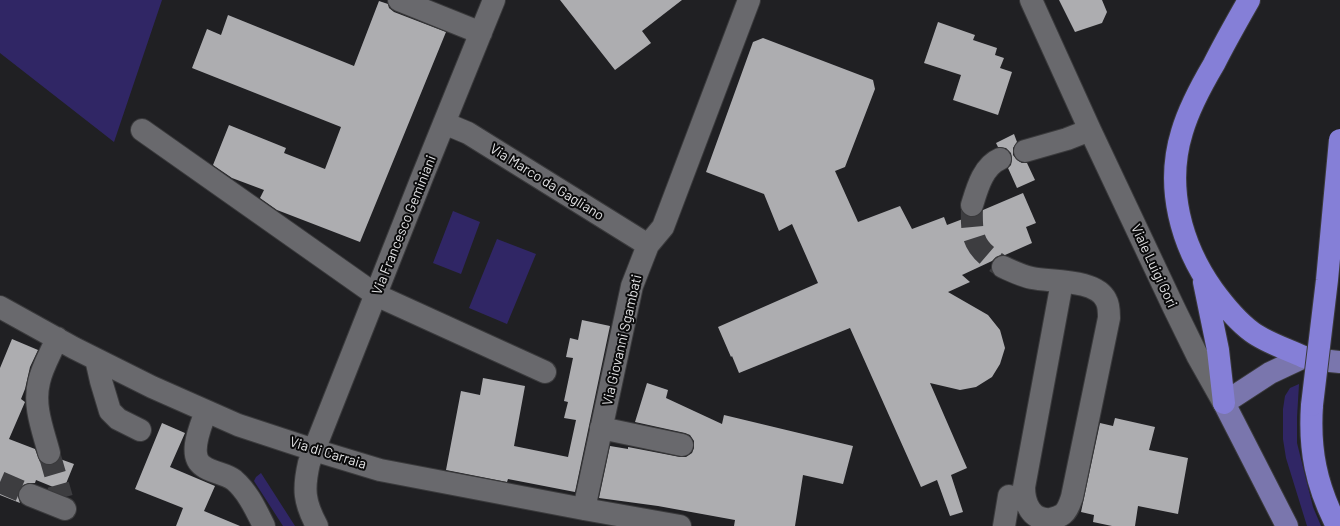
<!DOCTYPE html>
<html>
<head>
<meta charset="utf-8">
<style>
  body { margin:0 }
  canvas { display:block; background:#202023 }
</style>
</head>
<body>
<canvas width="1340" height="526"></canvas>
<script>
const c = document.querySelector('canvas').getContext('2d');
c.lineJoin = 'round';
function paint(path, color) {
  c.fillStyle = color;
  c.fill(path, 'evenodd');
}
function stroke(path, color, width, dash) {
  c.strokeStyle = color;
  c.lineWidth = width;
  c.lineCap = dash ? 'butt' : 'round';
  c.setLineDash(dash || []);
  c.stroke(path);
}
function drawText(font, color, halo, rows, align = 'center') {
  c.font = font + ' Barlow,sans-serif';
  c.lineWidth = 4;
  c.setLineDash([]);
  c.textBaseline = 'middle';
  c.strokeStyle = halo;
  c.fillStyle = color;
  for (const [text, x, y, turn = 0] of rows) {
    c.save();
    c.translate(x, y);
    c.rotate((+turn || 0) * Math.PI / 180);
    c.textAlign = isNaN(turn) ? turn : align;
    if (halo) c.strokeText(text, 0, 0);
    c.fillText(text, 0, 0);
    c.restore();
  }
}
paint(new Path2D(`
  M 0,0 L 162,0 L 114,142 L 0,53 Z
  M 453,211 L 480,222 L 461,274 L 433,263 Z
  M 497,239 L 536,254 L 507,324 L 469,308 Z
  M 1299,384 L 1297,417 L 1297,443 L 1313,507 L 1321,526 L 1307,526 L 1286,458 L 1283,439 L 1283,409 L 1285,396 L 1290,388 Z
  M 261,473 L 295,526 L 283,526 L 254,481 L 256,477 Z`), '#302665');
paint(new Path2D(`
  M 560,0 L 682,0 L 642,31 L 651,43 L 615,70 Z
  M 1059,0 L 1102,0 L 1107,12 L 1102,23 L 1075,32 Z
  M 379,1 L 388,4 L 389,8 L 394,12 L 446,32 L 360,242 L 277,210 L 260,198 L 264,190 L 232,178 L 213,165 L 229,125 L 286,148 L 284,153 L 325,169 L 341,127 L 192,68 L 207,29 L 221,35 L 228,15 L 354,66 Z
  M 938,22 L 975,35 L 973,40 L 997,48 L 995,55 L 1004,58 L 1000,68 L 1012,72 L 998,115 L 953,100 L 961,75 L 924,63 Z
  M 763,38 L 873,80 L 875,89 L 845,167 L 835,171 L 858,222 L 900,206 L 912,229 L 944,217 L 947,225 L 968,217 L 975,217 L 980,214 L 983,210 L 1023,193 L 1036,223 L 1026,227 L 1032,243 L 1005,255 L 1001,255 L 996,257 L 992,261 L 962,275 L 970,282 L 948,292 L 988,315 L 1000,330 L 1005,348 L 1000,364 L 992,377 L 976,387 L 960,390 L 930,383 L 967,468 L 951,475 L 963,512 L 950,516 L 937,480 L 921,487 L 850,328 L 739,373 L 732,356 L 731,357 L 718,327 L 818,283 L 792,224 L 779,231 L 764,194 L 706,172 L 753,42 Z
  M 1014,134 L 1017,142 L 1013,148 L 1013,155 L 1017,160 L 1022,163 L 1027,163 L 1035,180 L 1017,188 L 1008,168 L 1011,165 L 1012,159 L 1011,153 L 1006,148 L 998,147 L 996,143 Z
  M 582,320 L 610,326 L 575,492 L 508,479 L 507,482 L 446,470 L 461,391 L 480,395 L 483,378 L 525,386 L 514,446 L 568,457 L 576,420 L 564,418 L 568,402 L 564,401 L 573,358 L 566,357 L 570,338 L 578,340 Z
  M 12,339 L 38,350 L 30,367 L 25,389 L 21,399 L 25,402 L 9,439 L 35,449 L 40,462 L 46,465 L 53,465 L 58,462 L 60,459 L 74,464 L 63,491 L 36,480 L 35,483 L 29,483 L 23,485 L 19,490 L 18,496 L 20,503 L 0,495 L 0,368 Z
  M 647,383 L 668,390 L 666,398 L 722,424 L 724,415 L 853,446 L 843,484 L 803,475 L 795,526 L 734,526 L 735,520 L 658,506 L 599,498 L 610,446 L 628,449 L 628,447 L 680,457 L 686,457 L 692,453 L 694,448 L 694,441 L 690,435 L 685,433 L 635,422 Z
  M 1115,418 L 1155,427 L 1149,450 L 1188,458 L 1178,514 L 1138,506 L 1135,526 L 1112,526 L 1093,522 L 1094,515 L 1081,512 L 1100,423 L 1113,426 Z
  M 162,423 L 185,433 L 170,467 L 215,486 L 204,511 L 240,526 L 176,526 L 183,508 L 135,489 Z`), '#adadb0');
stroke(new Path2D(`
  M 972,205 C 971,239 973,248 1003,267
  M 49,453 L 62,498
  M 0,482 L 30,495`), '#3d3d40', 22, [22, 11]);
const minor = new Path2D(`
  M 399,0 L 481,33
  M 1031,0 L 1090,130 L 1174,308 L 1197,355 L 1224,403
  M 444,123 L 468,133 L 648,245
  M 142,130 L 376,295 L 545,372
  M 1025,151 L 1067,139 L 1090,130
  M 972,205 C 977,189 983,166 1000,159
  M 1003,267 C 1012,271 1022,276 1032,278 C 1052,282 1096,279 1106,300 C 1109,305 1109,312 1109,318 L 1072,497 C 1070,503 1068,510 1063,514 C 1059,517 1055,518 1051,519 C 1031,521 1024,503 1024,487 L 1062,282
  M 0,307 L 74,348 L 152,387 L 238,425 L 314,450 L 380,470 L 584,509 L 680,526
  M 96,359 L 101,381 L 110,411 L 118,419 L 140,430
  M 206,411 C 201,426 187,455 203,466 C 212,473 225,473 234,480 C 248,492 256,510 264,526
  M 601,428 L 682,445
  M 49,453 C 43,430 33,406 39,382 C 42,367 51,353 57,338
  M 30,495 L 65,509
  M 584,509 L 632,286 L 648,245 L 663,227 L 749,0
  M 317,526 C 304,502 303,489 309,463 L 423,175 L 494,0
  M 1004,526 L 1009,496`);
const major = new Path2D(`
  M 1330,361 L 1340,362
  M 1287,526 L 1224,403 L 1270,373 L 1304,357`);
const highway = new Path2D(`
  M 1249,0 C 1237,21 1225,42 1214,64 C 1201,86 1189,108 1182,132 C 1165,187 1181,245 1213,290 C 1224,305 1237,321 1252,332 C 1267,343 1287,349 1304,357
  M 1204,282 L 1218,350 L 1224,403
  M 1312,405 C 1309,450 1316,485 1337,526`);
stroke(minor, '#3a3a3c', 24);
stroke(major, '#3a3a3c', 24);
stroke(highway, '#3a3a3c', 24);
stroke(minor, '#69696d', 22);
stroke(major, '#7a76ad', 22);
stroke(highway, '#857fd7', 22);
const highwayBridge = new Path2D(`
  M 1312,405 L 1327,280 L 1340,140`);
stroke(highwayBridge, '#3a3a3c', 24, []);
stroke(highwayBridge, '#857fd7', 22);
drawText('14px', '#e3e3e5', '#0a0a0b', [
  ["Via Marco da Gagliano",547,182,32],
  ["Via Francesco Geminiani",404,225,-68],
  ["Viale Luigi Gori",1154,266,65],
  ["Via Giovanni Sgambati",622,340,-77],
  ["Via di Carraia",328,453,17]
]);
</script>
</body>
</html>
